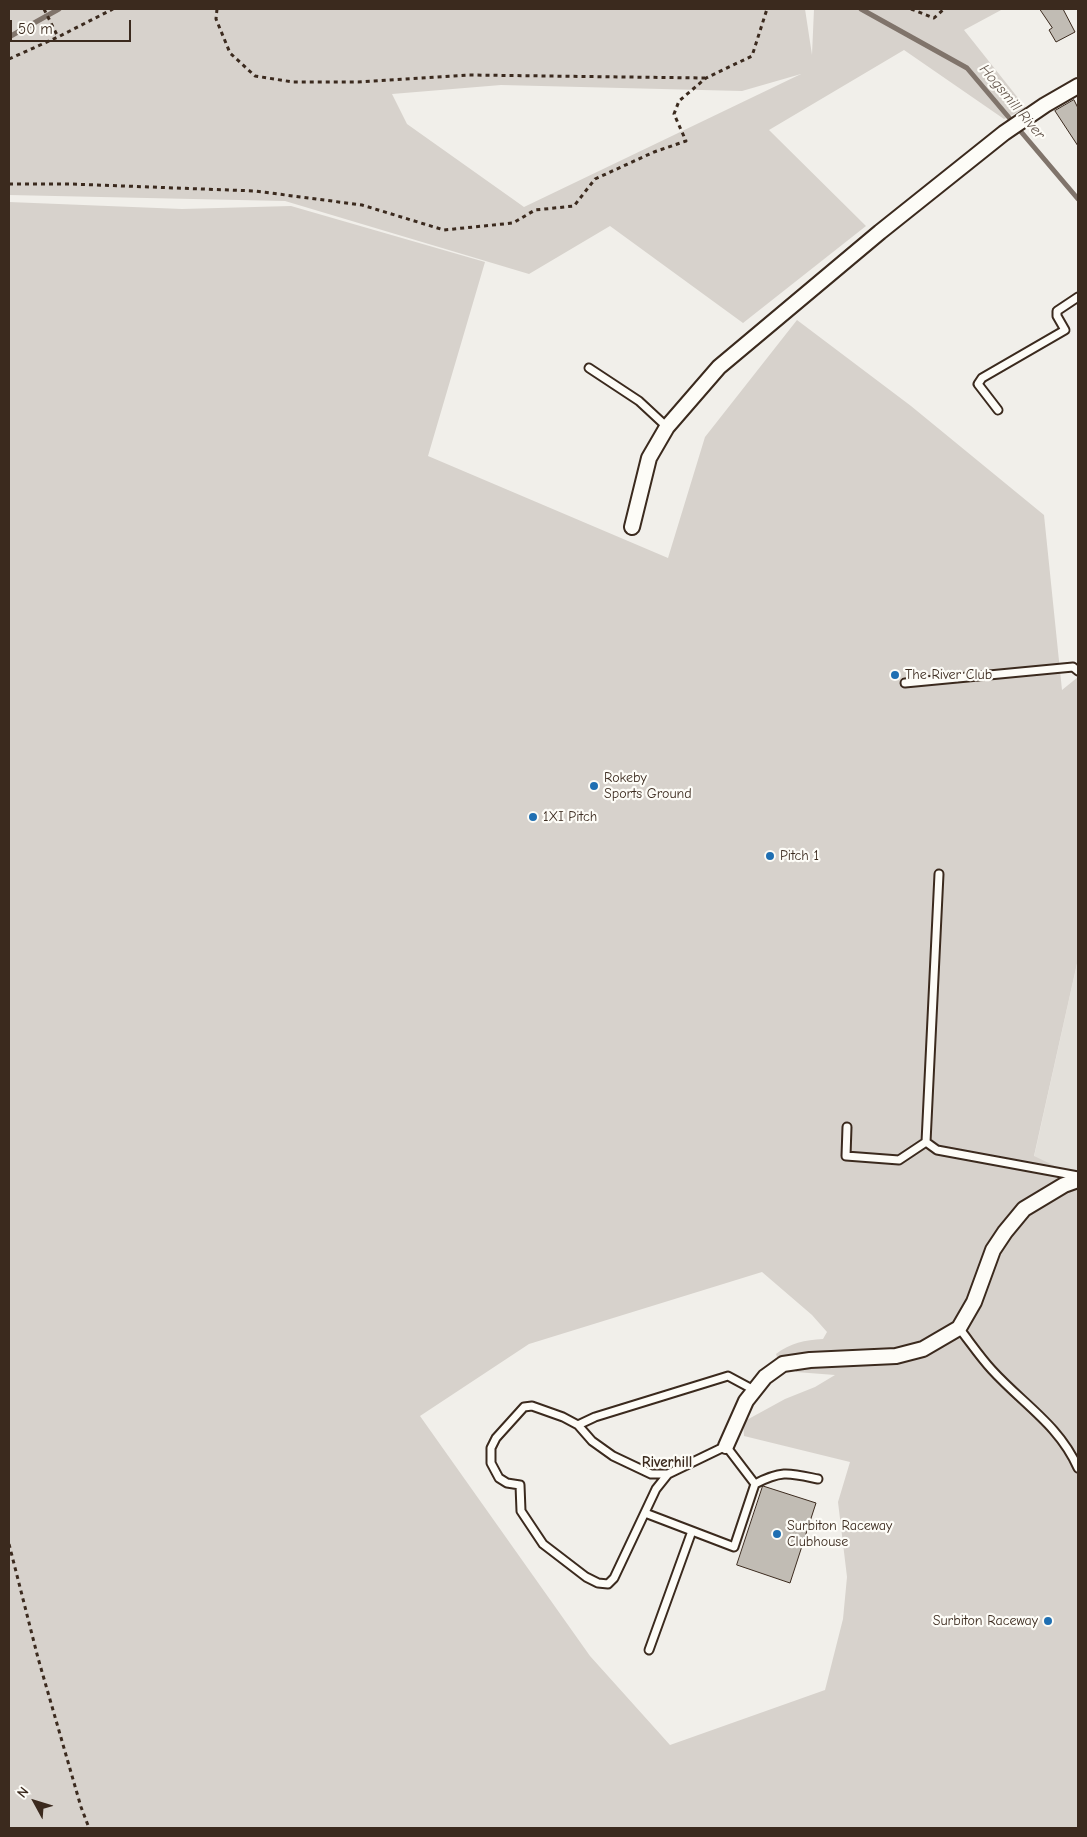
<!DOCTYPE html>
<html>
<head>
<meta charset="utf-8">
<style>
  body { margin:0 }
  #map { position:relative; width:1087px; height:1837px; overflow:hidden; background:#f1efea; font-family:"Comic Neue",sans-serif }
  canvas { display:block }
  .frame { position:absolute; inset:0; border:10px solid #3b2a1e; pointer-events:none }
  .north { position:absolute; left:10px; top:1777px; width:50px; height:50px; -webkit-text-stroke:4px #fdfcf7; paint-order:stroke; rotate:309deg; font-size:14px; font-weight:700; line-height:20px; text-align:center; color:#3b2a1e }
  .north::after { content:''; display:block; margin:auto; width:18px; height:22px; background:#3b2a1e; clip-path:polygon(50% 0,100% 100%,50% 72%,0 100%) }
  .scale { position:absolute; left:10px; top:20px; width:121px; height:22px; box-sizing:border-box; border:2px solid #3b2a1e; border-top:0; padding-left:6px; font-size:15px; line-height:18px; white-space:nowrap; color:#3b2a1e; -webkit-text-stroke:4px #fdfcf7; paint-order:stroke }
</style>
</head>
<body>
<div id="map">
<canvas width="1087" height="1837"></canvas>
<div class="frame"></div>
<div class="north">N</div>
<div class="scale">50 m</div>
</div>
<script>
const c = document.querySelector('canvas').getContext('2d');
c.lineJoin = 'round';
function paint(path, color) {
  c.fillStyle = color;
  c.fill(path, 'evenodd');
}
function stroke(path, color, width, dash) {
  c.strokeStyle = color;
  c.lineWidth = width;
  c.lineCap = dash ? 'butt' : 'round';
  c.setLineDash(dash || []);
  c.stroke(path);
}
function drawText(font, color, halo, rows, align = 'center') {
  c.font = font + ' "Comic Neue",sans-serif';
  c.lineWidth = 4.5;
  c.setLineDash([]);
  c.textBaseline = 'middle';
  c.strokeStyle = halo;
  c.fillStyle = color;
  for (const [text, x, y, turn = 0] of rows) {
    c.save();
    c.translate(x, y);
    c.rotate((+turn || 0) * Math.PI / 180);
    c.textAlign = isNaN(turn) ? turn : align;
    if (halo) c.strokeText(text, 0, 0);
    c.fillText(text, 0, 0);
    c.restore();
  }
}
paint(new Path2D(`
  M 1078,959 L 1078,1170 L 1067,1172 L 1034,1157 Z`), '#e3e0da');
paint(new Path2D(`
  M 9,9 L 805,9 L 812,55 L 814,9 L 1003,9 L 964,30 L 1026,108 L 1004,119 L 904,50 L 769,130 L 866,226 L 743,323 L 610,226 L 529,274 L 285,201 L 9,195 ZM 801,74 L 524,207 L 407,124 L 392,94 L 501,85 L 742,91 Z
  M 9,202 L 182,209 L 291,206 L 485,262 L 428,456 L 668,558 L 705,437 L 797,320 L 911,406 L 1044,515 L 1062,690 L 1078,677 L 1078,959 L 1034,1156 L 1078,1177 L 1078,1828 L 9,1828 ZM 762,1272 L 812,1315 L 827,1332 L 823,1339 C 805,1340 790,1343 776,1354 L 778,1360 L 789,1359 L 796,1372 L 835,1375 L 815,1387 L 785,1399 L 743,1422 L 744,1436 L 850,1462 L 838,1502 L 847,1577 L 843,1619 L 825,1690 L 670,1745 L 590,1656 L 420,1416 L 529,1344 Z`), '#d7d2cc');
stroke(new Path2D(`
  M 861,9 L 967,68 L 1078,199
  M 9,37 L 59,9`), '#80746b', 5);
const building = new Path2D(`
  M 1040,9 L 1063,9 L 1075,32 L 1056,42 L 1049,30 L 1052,28 Z
  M 1074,100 L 1078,108 L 1078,146 L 1055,111 Z
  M 763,1486 L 816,1503 L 790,1583 L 737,1565 Z`);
paint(building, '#c1bcb4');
stroke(building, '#3b2a1e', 1);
const lane = new Path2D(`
  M 589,368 L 639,401 L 667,427
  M 998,410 L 978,384 L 982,378 L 1065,330 L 1057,316 L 1057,311 L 1078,297
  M 905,683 L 1073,667 L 1078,671
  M 939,874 L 926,1142 L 937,1150 L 1078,1176
  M 847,1127 L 846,1156 L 899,1160 L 926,1142
  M 959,1328 C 970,1342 980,1357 992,1370 C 1023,1404 1059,1425 1078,1468
  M 578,1425 L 595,1417 L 728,1376 L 754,1390
  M 755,1484 C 782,1470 789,1473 818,1479
  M 645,1513 L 734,1547 L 755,1484 L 726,1446 L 668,1474 L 656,1489 L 614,1578 L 608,1584 L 598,1583 L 586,1577 L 543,1544 L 521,1511 L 520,1485 L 507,1483 L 499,1478 L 491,1463 L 491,1448 L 496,1438 L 524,1407 L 532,1406 L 563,1417 L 578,1425 L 592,1441 L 613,1456 L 651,1474 L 668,1474
  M 649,1650 L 692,1531`);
const street = new Path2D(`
  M 632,527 L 649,458 L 667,427 L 719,367 L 880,232 L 1004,133 L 1045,105 L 1078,86
  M 726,1446 L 746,1401 L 765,1377 L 783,1364 L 810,1360 L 896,1356 L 923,1349 L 959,1328 L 974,1302 L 993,1250 L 1005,1232 L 1024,1209 L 1064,1185 L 1078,1180`);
stroke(lane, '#3b2a1e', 11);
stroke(street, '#3b2a1e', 18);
stroke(new Path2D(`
  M 44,9 L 58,37
  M 217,9 L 216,19 L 230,53 L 255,76 L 293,82 L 358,82 L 469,75 L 705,78
  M 911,9 L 934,18 L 944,9
  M 9,59 L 58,37 L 113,9
  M 9,184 L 71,184 L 255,191 L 362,205 L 444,230 L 513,223 L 535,210 L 574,206 L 595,179 L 654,152 L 686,141 L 674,114 L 679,101 L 706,78 L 752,56 L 767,9
  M 9,1544 L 38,1658 L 81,1807 L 89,1828`), '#3b2a1e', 3, [4, 4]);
stroke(lane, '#fdfcf7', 7);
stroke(street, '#fdfcf7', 14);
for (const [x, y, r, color] of [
  [895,675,5,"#1f6fb2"],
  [594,786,5,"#1f6fb2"],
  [533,817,5,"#1f6fb2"],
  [770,856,5,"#1f6fb2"],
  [777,1534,5,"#1f6fb2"],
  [1048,1621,5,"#1f6fb2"]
]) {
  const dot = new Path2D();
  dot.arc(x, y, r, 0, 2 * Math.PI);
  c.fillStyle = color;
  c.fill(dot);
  stroke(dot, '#fdfcf7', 2);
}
drawText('14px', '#3b2a1e', '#fdfcf7', [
  ["The River Club",905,675],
  ["Rokeby",604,778],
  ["Sports Ground",604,794],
  ["1XI Pitch",543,817],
  ["Pitch 1",780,856],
  ["Surbiton Raceway",787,1526],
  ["Clubhouse",787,1542],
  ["Surbiton Raceway",1038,1621,"right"]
], 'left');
drawText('italic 15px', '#63554b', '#fdfcf7', [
  ["Hogsmill River",1012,102,50]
]);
drawText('bold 15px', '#3b2a1e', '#fdfcf7', [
  ["Riverhill",667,1463]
]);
</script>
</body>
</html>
